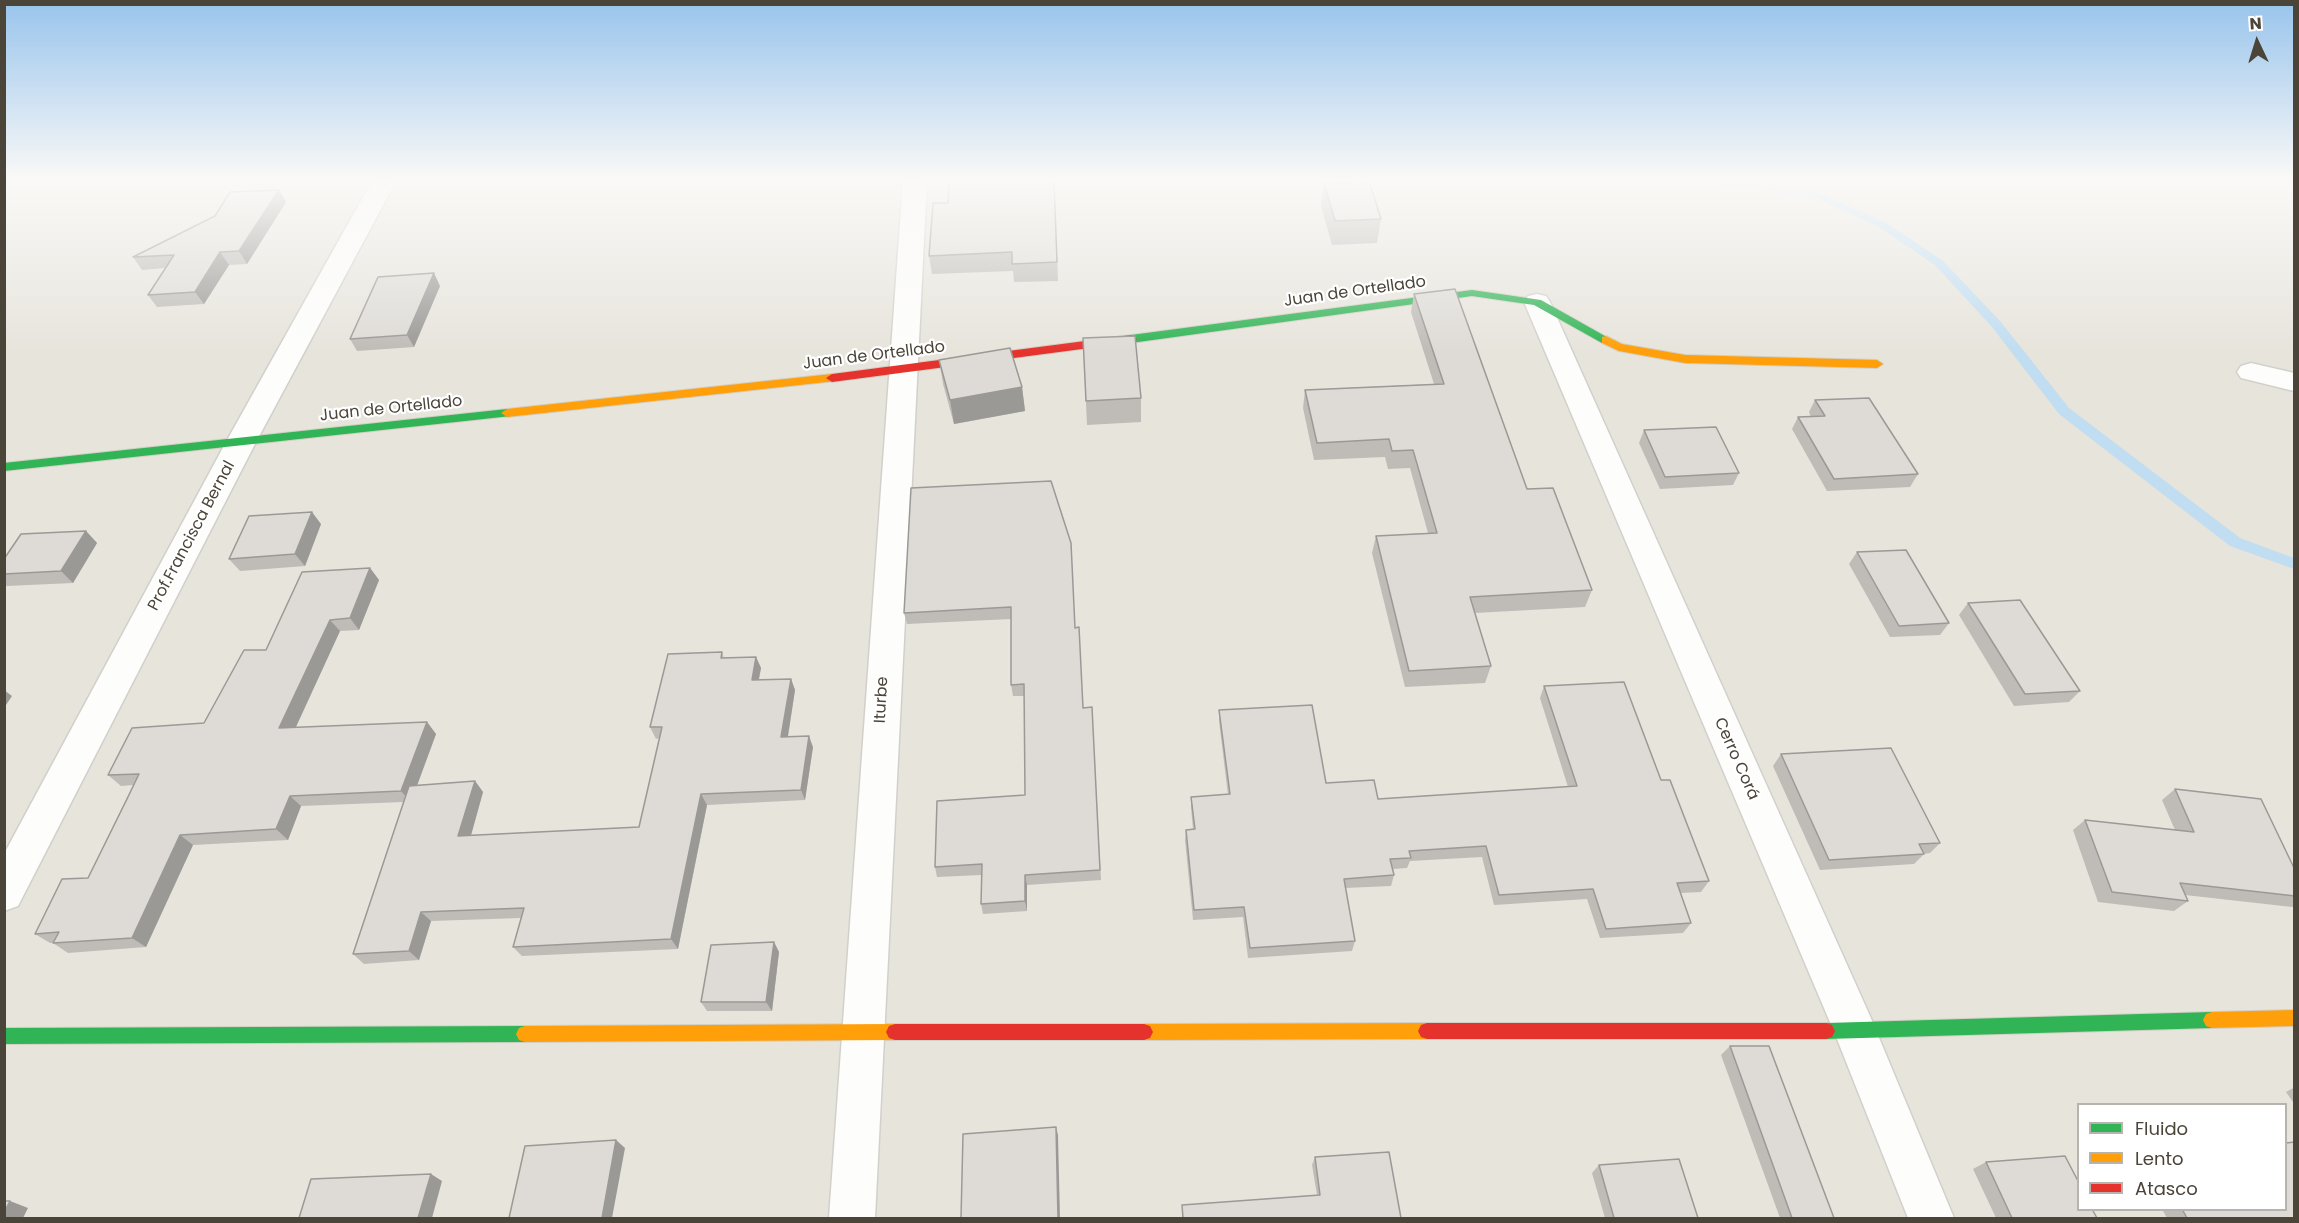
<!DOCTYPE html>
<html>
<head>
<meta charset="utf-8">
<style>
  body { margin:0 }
  #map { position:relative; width:2299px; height:1223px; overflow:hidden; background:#f4f2ee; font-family:Poppins,sans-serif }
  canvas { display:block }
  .frame { position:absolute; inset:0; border:6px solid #4b4439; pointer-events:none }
  .legend { position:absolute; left:2077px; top:1103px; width:210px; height:108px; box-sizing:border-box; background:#fff; border:2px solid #b7b4b0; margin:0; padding:8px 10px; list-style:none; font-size:18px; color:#4b4439 }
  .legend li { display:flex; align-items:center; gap:12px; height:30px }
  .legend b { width:30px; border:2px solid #b7b4b0 }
  .north { position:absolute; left:2227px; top:12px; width:60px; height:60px; -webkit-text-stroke:4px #fff; paint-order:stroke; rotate:356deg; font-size:16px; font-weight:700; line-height:24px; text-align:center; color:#4b4439 }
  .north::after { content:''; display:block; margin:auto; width:21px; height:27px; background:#4b4439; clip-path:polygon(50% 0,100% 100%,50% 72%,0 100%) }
</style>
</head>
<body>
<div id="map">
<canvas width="2299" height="1223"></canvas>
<div class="frame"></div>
<ul class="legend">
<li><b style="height:8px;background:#30b455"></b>Fluido</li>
<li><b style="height:8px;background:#ff9f0a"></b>Lento</li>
<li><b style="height:8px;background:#e5322d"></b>Atasco</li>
</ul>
<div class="north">N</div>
</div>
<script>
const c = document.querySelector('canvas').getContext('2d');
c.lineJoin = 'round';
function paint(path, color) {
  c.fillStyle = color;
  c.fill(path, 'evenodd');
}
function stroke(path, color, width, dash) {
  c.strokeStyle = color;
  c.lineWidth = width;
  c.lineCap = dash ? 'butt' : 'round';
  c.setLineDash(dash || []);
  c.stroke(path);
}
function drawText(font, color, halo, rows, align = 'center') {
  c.font = font + ' Poppins,sans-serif';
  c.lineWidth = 4.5;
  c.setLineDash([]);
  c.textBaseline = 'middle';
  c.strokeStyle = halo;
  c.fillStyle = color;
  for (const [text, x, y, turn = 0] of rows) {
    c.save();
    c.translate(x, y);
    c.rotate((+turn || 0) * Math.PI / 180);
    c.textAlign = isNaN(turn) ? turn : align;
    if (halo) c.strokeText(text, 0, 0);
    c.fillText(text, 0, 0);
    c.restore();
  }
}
paint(new Path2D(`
  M 5,181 L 2294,181 L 2294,1218 L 5,1218 ZM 2078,1104 L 2286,1104 L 2286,1210 L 2078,1210 Z`), '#e7e4dc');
paint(new Path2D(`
  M 1697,181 L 1732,181 L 1813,190 L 1885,222 L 1943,261 L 2000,321 L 2069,408 L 2240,538 L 2294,558 L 2294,569 L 2230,546 L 2059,414 L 1992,327 L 1935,265 L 1877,226 L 1811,196 L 1702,184 Z`), '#c0ddf1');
const street = new Path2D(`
  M 372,181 L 396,181 L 256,442 L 18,906 L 4,911 L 4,854 L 226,442 Z
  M 903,181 L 927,181 L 875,1218 L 829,1218 Z
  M 1537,294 L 1546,296 L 1550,302 L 1870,1016 L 1954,1218 L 1908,1218 L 1835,1034 L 1524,302 L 1528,296 Z
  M 2251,363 L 2294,373 L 2294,391 L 2241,378 L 2237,372 L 2241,366 Z`);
const fast = new Path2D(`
  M 1472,290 L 1541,300 L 1612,340 L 1610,343 L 1602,343 L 1534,305 L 1472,296 L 1131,343 L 1125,339 L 1131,335 Z
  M 507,409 L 511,410 L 513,413 L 511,416 L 4,471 L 4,463 Z
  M 2212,1012 L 2218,1014 L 2221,1020 L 2218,1026 L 2212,1028 L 1826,1039 L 1820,1037 L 1817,1031 L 1820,1025 L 1826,1023 Z
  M 525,1026 L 531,1028 L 534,1034 L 531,1040 L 525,1042 L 4,1044 L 4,1028 Z`);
const slow = new Path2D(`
  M 1606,336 L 1622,344 L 1685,355 L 1877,360 L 1883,364 L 1877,368 L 1685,363 L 1619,351 L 1602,343 L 1602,337 Z
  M 832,374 L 836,375 L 836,381 L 507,417 L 501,413 L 507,409 Z
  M 2294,1010 L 2294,1026 L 2212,1028 L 2206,1026 L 2203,1020 L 2206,1014 L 2212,1012 Z
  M 1427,1023 L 1433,1025 L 1436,1031 L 1433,1037 L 1427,1039 L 1144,1040 L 1138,1038 L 1135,1032 L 1138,1026 L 1144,1024 Z
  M 895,1024 L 901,1026 L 904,1032 L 901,1038 L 895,1040 L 525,1042 L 519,1040 L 516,1034 L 519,1028 L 525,1026 Z`);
const jam = new Path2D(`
  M 1131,335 L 1137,339 L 1135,342 L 832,382 L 826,378 L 832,374 Z
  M 1427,1023 L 1826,1023 L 1832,1025 L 1835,1031 L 1832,1037 L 1826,1039 L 1427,1039 L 1421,1037 L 1418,1031 L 1421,1025 Z
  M 895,1024 L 1144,1024 L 1150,1026 L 1153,1032 L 1150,1038 L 1144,1040 L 895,1040 L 889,1038 L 886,1032 L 889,1026 Z`);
stroke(street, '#d2d0cb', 3);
stroke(fast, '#d3cfc5', 2);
stroke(slow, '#d3cfc5', 2);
stroke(jam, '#d3cfc5', 2);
paint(street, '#fdfdfc');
paint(fast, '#30b455');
paint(slow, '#ff9f0a');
paint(jam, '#e5322d');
paint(new Path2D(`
  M 1054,181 L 1058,281 L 1014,282 L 1013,271 L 932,274 L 929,256 L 948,203 Z
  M 1324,183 L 1381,219 L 1377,243 L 1332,245 L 1321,206 Z
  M 279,190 L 286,202 L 247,264 L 229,265 L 204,304 L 157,307 L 148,295 L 165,268 L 142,270 L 133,257 Z
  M 440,286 L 414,347 L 357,351 L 350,339 Z
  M 1414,294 L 1527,489 L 1592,590 L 1585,607 L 1475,613 L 1491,666 L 1485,683 L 1405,687 L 1372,553 L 1376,536 L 1428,533 L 1410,468 L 1388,469 L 1385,457 L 1314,460 L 1303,408 L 1305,390 L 1434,384 L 1411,312 Z
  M 1083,338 L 1141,398 L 1141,422 L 1087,425 Z
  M 939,360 L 1022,387 L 1025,411 L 954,424 L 943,384 Z
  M 1815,400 L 1918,474 L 1910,487 L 1827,491 L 1792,429 L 1798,417 L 1811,417 L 1809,412 Z
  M 1644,430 L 1739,473 L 1733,485 L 1660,489 L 1639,443 Z
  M 911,488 L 1075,628 L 1083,708 L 1092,707 L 1101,880 L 1027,885 L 1027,911 L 983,914 L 981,904 L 981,875 L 937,877 L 935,867 L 1025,795 L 1024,696 L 1013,696 L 1011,685 L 1011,619 L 907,624 L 904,613 Z
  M 321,524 L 305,566 L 240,571 L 229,559 Z
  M 86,531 L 97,543 L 73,583 L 7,586 L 4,584 L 4,559 Z
  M 1857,552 L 1949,623 L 1940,635 L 1890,637 L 1849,564 Z
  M 370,568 L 379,580 L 359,630 L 340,631 L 295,728 L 427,722 L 436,734 L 417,785 L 475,781 L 483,792 L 471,835 L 639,827 L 660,738 L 656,739 L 650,727 L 722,652 L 724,658 L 756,657 L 761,668 L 759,680 L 791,679 L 795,690 L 788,737 L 813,747 L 805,800 L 707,805 L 678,949 L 522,956 L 513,947 L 521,918 L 431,921 L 419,960 L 364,964 L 353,954 L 404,802 L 301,806 L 288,840 L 193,845 L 146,947 L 68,953 L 53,943 L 50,943 L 35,934 L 88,878 L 133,785 L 121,786 L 108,775 L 204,723 L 266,650 Z
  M 1968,603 L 2080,691 L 2069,702 L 2014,706 L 1959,615 Z
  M 1544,686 L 1661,780 L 1709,881 L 1701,892 L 1680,893 L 1691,923 L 1683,933 L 1600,938 L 1587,899 L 1494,905 L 1482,857 L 1410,861 L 1407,868 L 1393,869 L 1394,875 L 1391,886 L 1345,888 L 1355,941 L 1352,951 L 1248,958 L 1243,917 L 1193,920 L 1185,840 L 1186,830 L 1193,829 L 1191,808 L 1191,797 L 1228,795 L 1219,721 L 1219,710 L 1326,783 L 1378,799 L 1568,787 L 1540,698 Z
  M 1781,754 L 1940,843 L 1930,853 L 1924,854 L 1914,864 L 1820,870 L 1773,766 Z
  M 2175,789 L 2295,870 L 2295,905 L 2292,907 L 2185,895 L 2188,901 L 2174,911 L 2098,902 L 2073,830 L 2085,820 L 2175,830 L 2162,800 Z
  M 774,942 L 779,952 L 772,1011 L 707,1011 L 701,1002 Z
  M 1730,1046 L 1834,1218 L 1780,1218 L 1721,1055 Z
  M 2295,1087 L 2295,1105 L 2286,1092 Z
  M 1315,1157 L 1401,1218 L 1182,1218 L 1182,1205 L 1317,1195 L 1312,1165 Z
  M 1986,1162 L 2097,1218 L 1996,1218 L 1973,1169 Z
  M 1599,1165 L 1698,1218 L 1605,1218 L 1592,1173 Z
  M 2162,1209 L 2286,1209 L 2295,1218 L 2167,1218 Z`), '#bfbcb8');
paint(new Path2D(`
  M 279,190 L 286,202 L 247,264 L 239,251 Z
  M 220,252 L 229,265 L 204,304 L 195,292 Z
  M 434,273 L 440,286 L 414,347 L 407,335 Z
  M 1022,387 L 1025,411 L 954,424 L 950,400 Z
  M 312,512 L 321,524 L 305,566 L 295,554 Z
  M 86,531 L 97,543 L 73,583 L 61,571 Z
  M 370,568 L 379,580 L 359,630 L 350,618 Z
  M 330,620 L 340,631 L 290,740 L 279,728 Z
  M 756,657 L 761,668 L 756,692 L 752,680 Z
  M 791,679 L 795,690 L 786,748 L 781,737 Z
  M 4,690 L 12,696 L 4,708 Z
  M 427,722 L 436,734 L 411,802 L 401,791 Z
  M 809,736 L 813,747 L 805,800 L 801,790 Z
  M 475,781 L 483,792 L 468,846 L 458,836 Z
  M 701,794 L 707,805 L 678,949 L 671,939 Z
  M 290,796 L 301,806 L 288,840 L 276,829 Z
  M 180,835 L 193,845 L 146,947 L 132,938 Z
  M 1025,875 L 1027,885 L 1027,911 L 1025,901 Z
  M 421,912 L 431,921 L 419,960 L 409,951 Z
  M 774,942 L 779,952 L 772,1011 L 766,1002 Z
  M 1056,1127 L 1058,1135 L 1060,1218 L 1058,1218 Z
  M 616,1140 L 625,1148 L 612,1218 L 602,1218 Z
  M 431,1174 L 442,1181 L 432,1218 L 418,1218 Z
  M 10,1201 L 28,1208 L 23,1218 L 4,1218 L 4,1212 Z`), '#9b9996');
const building = new Path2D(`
  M 949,181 L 1054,181 L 1057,262 L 1012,264 L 1012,252 L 929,256 L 933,203 L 948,203 Z
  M 1369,181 L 1381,219 L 1335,221 L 1324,183 Z
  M 279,190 L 239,251 L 220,252 L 195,292 L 148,295 L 174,255 L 133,257 L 215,216 L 230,192 Z
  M 434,273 L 407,335 L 350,339 L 378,277 Z
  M 1455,289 L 1527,489 L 1553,488 L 1592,590 L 1470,597 L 1491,666 L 1409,671 L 1376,536 L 1437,533 L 1413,450 L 1392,451 L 1389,439 L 1317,443 L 1305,390 L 1444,384 L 1414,294 Z
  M 1135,336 L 1141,398 L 1086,401 L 1083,338 Z
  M 1010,348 L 1022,387 L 950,400 L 939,360 Z
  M 1869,398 L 1918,474 L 1834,479 L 1798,417 L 1825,416 L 1815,400 Z
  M 1716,427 L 1739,473 L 1665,477 L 1644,430 Z
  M 1051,481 L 1071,543 L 1075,628 L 1079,627 L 1083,708 L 1092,707 L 1100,870 L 1025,875 L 1025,901 L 981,904 L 982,864 L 935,867 L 937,801 L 1025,795 L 1024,684 L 1011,685 L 1011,607 L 904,613 L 911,488 Z
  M 312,512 L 295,554 L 229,559 L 249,516 Z
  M 86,531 L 61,571 L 4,574 L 4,559 L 21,534 Z
  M 1906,550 L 1949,623 L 1899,626 L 1857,552 Z
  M 370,568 L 350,618 L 330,620 L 279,728 L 427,722 L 401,791 L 290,796 L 276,829 L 180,835 L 132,938 L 53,943 L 59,932 L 35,934 L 62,879 L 88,878 L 127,799 L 139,774 L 108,775 L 132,728 L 204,723 L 244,650 L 266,650 L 302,572 Z
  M 2020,600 L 2080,691 L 2025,694 L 1968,603 Z
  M 722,652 L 721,658 L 756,657 L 752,680 L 791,679 L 781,737 L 809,736 L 801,790 L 701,794 L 671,939 L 513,947 L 524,908 L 421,912 L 409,951 L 353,954 L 409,786 L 475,781 L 458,836 L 639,827 L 662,727 L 650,727 L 668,654 Z
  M 1624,682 L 1661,780 L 1670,780 L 1709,881 L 1677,883 L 1691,923 L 1606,929 L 1593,889 L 1499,895 L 1486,846 L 1409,851 L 1411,858 L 1390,859 L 1394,875 L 1344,879 L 1355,941 L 1250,948 L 1244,907 L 1194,910 L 1186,830 L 1195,829 L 1191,797 L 1230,794 L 1219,710 L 1312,705 L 1326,783 L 1374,780 L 1378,799 L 1577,786 L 1544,686 Z
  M 1891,748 L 1940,843 L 1919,844 L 1924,854 L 1829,860 L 1781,754 Z
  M 2175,789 L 2261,799 L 2295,870 L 2295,896 L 2180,883 L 2188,901 L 2112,892 L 2085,820 L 2194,832 Z
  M 774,942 L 766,1002 L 701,1002 L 711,945 Z
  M 1730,1046 L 1769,1046 L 1834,1218 L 1792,1218 Z
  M 1056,1127 L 1058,1218 L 961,1218 L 963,1134 Z
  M 616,1140 L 602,1218 L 509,1218 L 525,1146 Z
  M 2295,1142 L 2295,1218 L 2187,1218 L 2182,1209 L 2286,1209 L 2286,1143 Z
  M 1389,1152 L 1401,1218 L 1183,1218 L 1182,1205 L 1320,1195 L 1315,1157 Z
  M 2065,1156 L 2079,1183 L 2079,1209 L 2092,1209 L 2097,1218 L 2012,1218 L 1986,1162 Z
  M 1679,1159 L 1698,1218 L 1614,1218 L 1599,1165 Z
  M 431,1174 L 418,1218 L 299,1218 L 311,1179 Z
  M 4,1201 L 10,1201 L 4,1212 Z`);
paint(building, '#dedbd6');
stroke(building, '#9b9996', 1.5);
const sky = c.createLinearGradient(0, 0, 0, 352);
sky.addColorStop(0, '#98c4ec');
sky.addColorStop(0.51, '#faf9f7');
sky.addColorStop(1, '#faf9f700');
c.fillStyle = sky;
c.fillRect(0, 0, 2299, 352);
drawText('16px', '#4b4439', '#fff', [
  ["Juan de Ortellado",1355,292,-8],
  ["Juan de Ortellado",874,356,-7],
  ["Juan de Ortellado",391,409,-6],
  ["Prof.Francisca Bernal",192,536,-62],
  ["Iturbe",882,700,-87],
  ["Cerro Corá",1736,759,66]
]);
</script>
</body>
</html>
